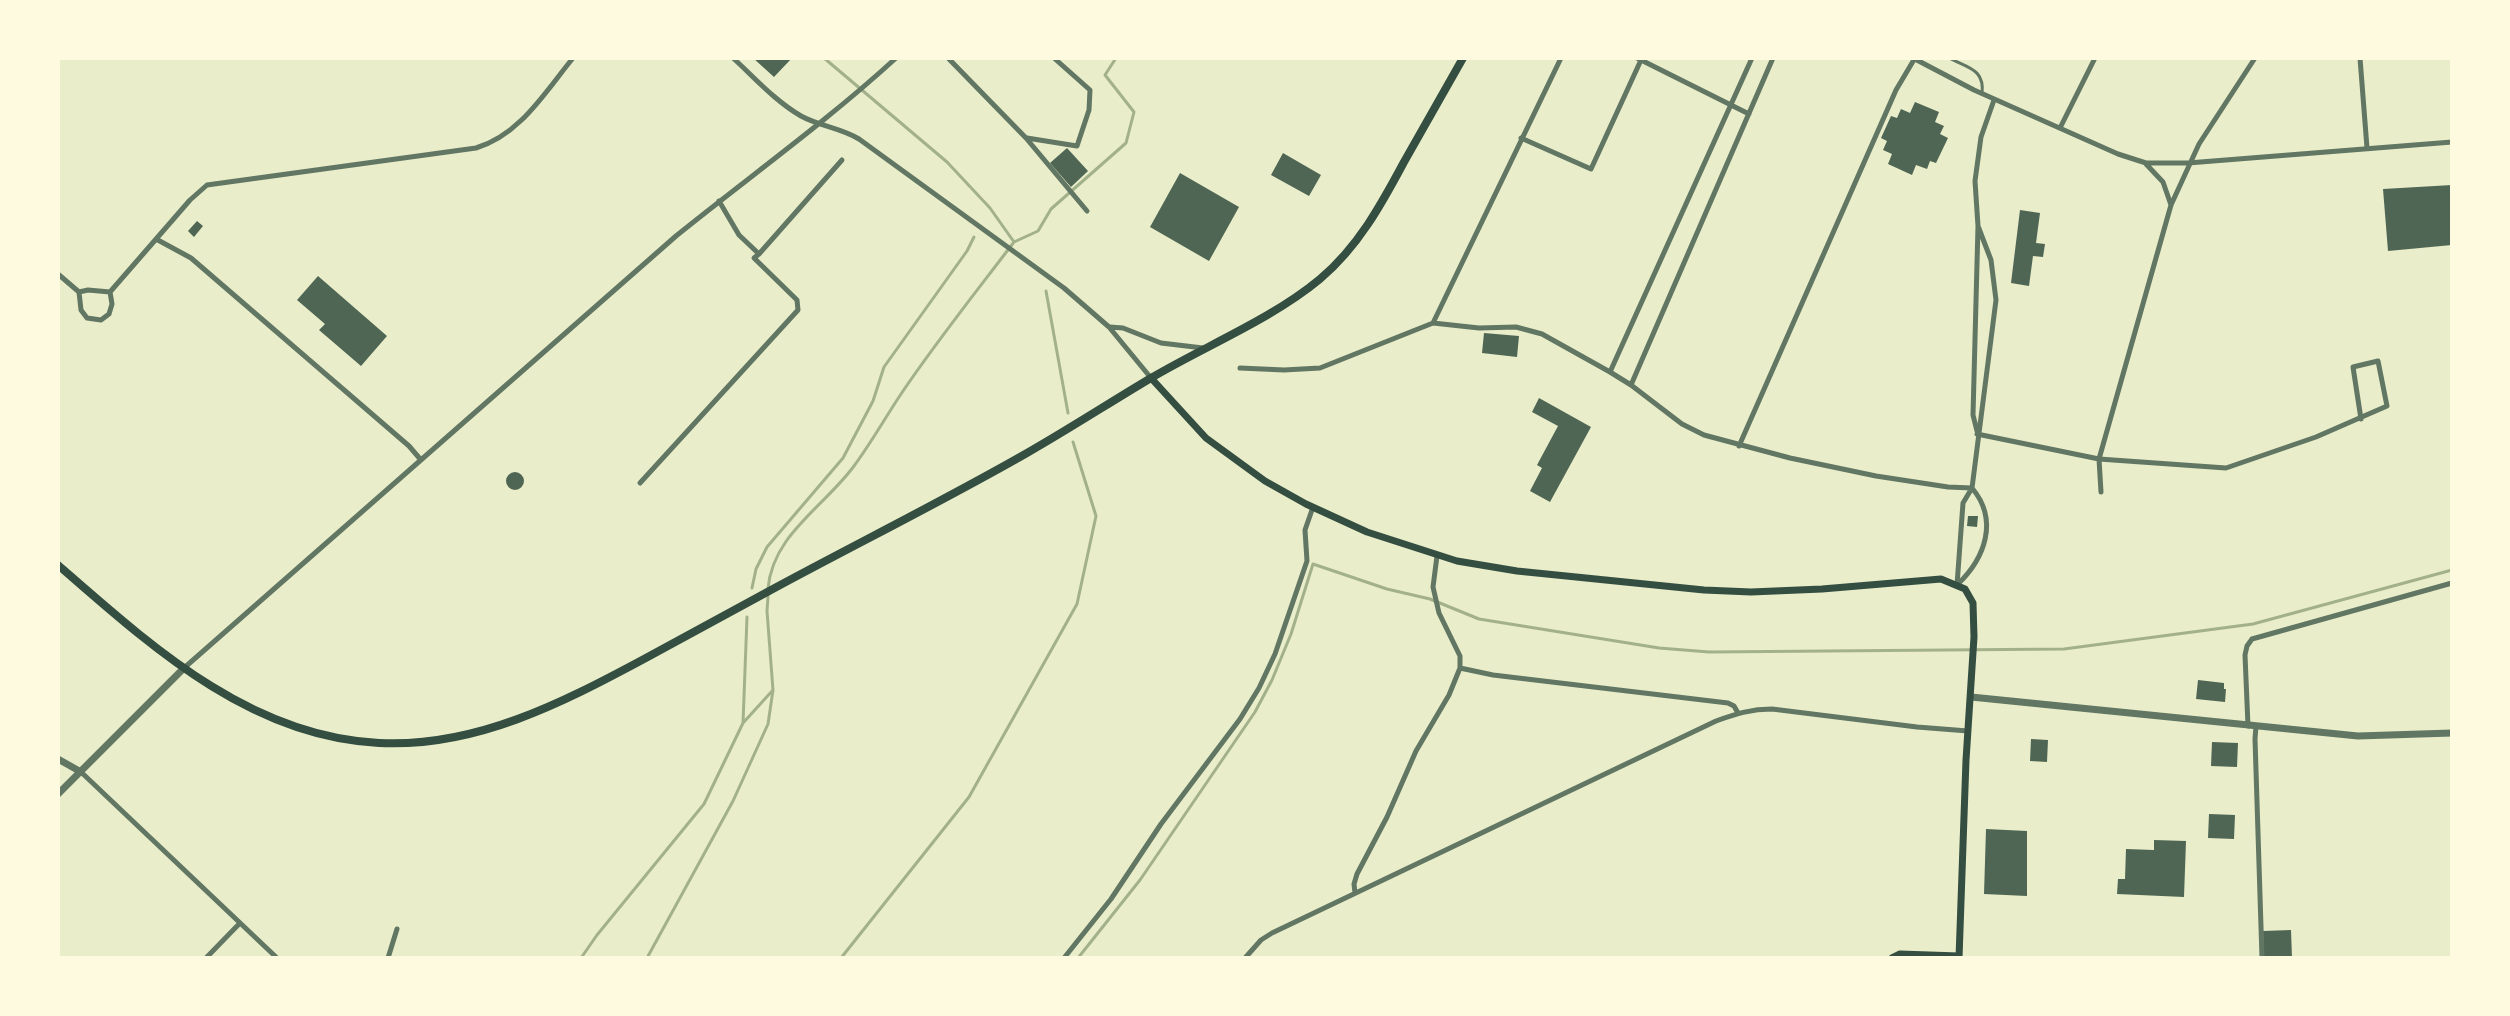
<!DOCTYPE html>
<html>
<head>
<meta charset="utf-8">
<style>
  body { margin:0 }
  #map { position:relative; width:2510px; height:1016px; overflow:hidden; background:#e9edc9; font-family:"Alegreya Sans",sans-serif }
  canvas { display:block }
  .frame { position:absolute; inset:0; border:60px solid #fefae0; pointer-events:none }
</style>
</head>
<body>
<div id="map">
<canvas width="2510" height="1016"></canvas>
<div class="frame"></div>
</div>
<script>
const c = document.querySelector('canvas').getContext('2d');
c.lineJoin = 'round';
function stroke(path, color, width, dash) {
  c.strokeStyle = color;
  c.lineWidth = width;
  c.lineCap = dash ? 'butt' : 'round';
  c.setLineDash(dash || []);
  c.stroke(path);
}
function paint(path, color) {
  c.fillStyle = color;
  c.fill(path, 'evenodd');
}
stroke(new Path2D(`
  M 824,58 L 947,162 L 990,208 L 1014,242
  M 1046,291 L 1068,413
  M 752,588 L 756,569 L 767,547 L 843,458 L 873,401 L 884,367 L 967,251 L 974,237
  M 768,589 C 772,535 825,506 854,466 C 871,443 885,418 901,394 C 936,342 976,292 1014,242 L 1038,231 L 1051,209 L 1126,143 L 1134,112 L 1105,75 L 1116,58
  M 743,723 L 773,690
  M 581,958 L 597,935 L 704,804 L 743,723 L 747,617
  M 647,958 L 733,801 L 768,724 L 773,690 L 767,611 L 768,596
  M 841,958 L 969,797 L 1077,604 L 1096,516 L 1073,442
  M 1078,958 L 1140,880 L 1255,712 L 1272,680 L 1291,634 L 1313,564 L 1387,589 L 1430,599 L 1479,619 L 1659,648 L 1709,652 L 2064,649 L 2253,624 L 2452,570`), '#a3b18a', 3);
paint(new Path2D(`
  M 753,58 L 792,58 L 774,77 Z
  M 1915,102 L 1939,112 L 1935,122 L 1944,126 L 1940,134 L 1948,138 L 1936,163 L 1930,161 L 1927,169 L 1916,165 L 1912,175 L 1888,164 L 1892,154 L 1883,150 L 1887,141 L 1881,138 L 1891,116 L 1897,118 L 1901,109 L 1910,113 Z
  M 1067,148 L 1088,171 L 1071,187 L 1050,163 Z
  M 1283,153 L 1321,175 L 1309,196 L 1271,175 Z
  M 1180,173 L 1239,207 L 1209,261 L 1150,227 Z
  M 2452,185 L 2452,245 L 2388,251 L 2383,189 Z
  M 2020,210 L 2040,213 L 2036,243 L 2045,244 L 2043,257 L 2033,256 L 2029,286 L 2011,283 Z
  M 197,221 L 203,226 L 194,237 L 188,231 Z
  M 318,276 L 387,336 L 361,366 L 319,330 L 325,324 L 297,300 Z
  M 1484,333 L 1519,336 L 1517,357 L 1482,353 Z
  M 1539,398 L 1591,427 L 1550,502 L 1530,491 L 1542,468 L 1537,465 L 1558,426 L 1532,412 Z
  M506 481a9 9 0 1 1 18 0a9 9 0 1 1-18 0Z
  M 1968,516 L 1978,516 L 1977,527 L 1967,526 Z
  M 2198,680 L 2224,683 L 2224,689 L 2226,689 L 2225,702 L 2196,699 Z
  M 2031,739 L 2048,740 L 2047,762 L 2030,761 Z
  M 2212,742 L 2238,743 L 2237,767 L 2211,766 Z
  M 2209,814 L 2235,815 L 2234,839 L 2208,838 Z
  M 1986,829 L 2027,831 L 2027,896 L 1984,894 Z
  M 2154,840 L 2186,841 L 2184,897 L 2117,894 L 2118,879 L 2125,879 L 2126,849 L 2154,850 Z
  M 2291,930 L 2292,958 L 2264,958 L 2263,931 Z`), '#4f6655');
stroke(new Path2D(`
  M 1949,58 C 1968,68 1985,69 1982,94`), '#617663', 3);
stroke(new Path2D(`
  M 733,58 C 754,77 775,101 801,116 C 819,126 841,128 859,139 L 1064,288 L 1109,327 L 1151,378
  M 948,58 L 1026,138 L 1087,211
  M 1637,58 L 1749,114
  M 1913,58 L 1974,90 L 2118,154 L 2146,163 L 2188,163 L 2452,142
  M 2360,58 L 2367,148
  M 2060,128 L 2095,58
  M 1027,138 L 1077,146 L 1089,110 L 1090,90 L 1054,58
  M 1521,138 L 1591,169 L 1641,60
  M 2146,164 L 2163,182 L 2171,205
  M 156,239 L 191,258 L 409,446 L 421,460
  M 759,254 L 842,160
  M 58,274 L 79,292
  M 88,290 L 110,292 L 112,304 L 109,314 L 101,320 L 87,318 L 81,310 L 79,292 Z
  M 110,292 L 190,200 L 207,185 L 476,148 C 520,135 545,92 573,58
  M 1433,323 L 1561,58
  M 1110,327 L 1123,328 L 1161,343 L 1203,348
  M 1240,368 L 1284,370 L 1320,368 L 1433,323 L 1479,328 L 1516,327 L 1542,334 L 1610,372 L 1631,385 L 1682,424 L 1704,435 L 1790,458 L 1876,476 L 1948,487 L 1972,488
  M 1610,372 L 1752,58
  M 1631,385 L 1773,58
  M 1977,431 L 1973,415 L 1978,226 L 1975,181 L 1981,137 L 1994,100
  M 1977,434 L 2099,459 L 2226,468 L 2316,437 L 2387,406 L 2378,361 L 2353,367 L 2361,419
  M 1739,446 L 1896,90 L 1915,58
  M 640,483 L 798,310 L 797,300 L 754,258 L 759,254 L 739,235 L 719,201
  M 2101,492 L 2099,459 L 2171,205 L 2199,144 L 2255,58
  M 1958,584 C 1985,558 1999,520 1972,488
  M 1957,585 L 1963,503 L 1972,488 L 1996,300 L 1991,260 L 1978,226
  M 184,668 L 676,236 C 749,177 826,122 896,58
  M 1460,668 L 1493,675 L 1728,703 L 1734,706 L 1738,713
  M 2248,726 L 2245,655 L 2247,646 L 2252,639 L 2452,583
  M 2256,726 L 2255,739 L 2262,958
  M 81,772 L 277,958
  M 1355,893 L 1354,884 L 1357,874 L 1387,817 L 1416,751 L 1449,695 L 1460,668 L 1460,656 L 1439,613 L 1433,587 L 1437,556
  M 206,958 L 240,923
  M 388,958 L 397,929
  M 1064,958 L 1111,899 L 1161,824 L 1240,719 L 1259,688 L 1275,654 L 1307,561 L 1305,530 L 1313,507
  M 1245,958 L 1261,940 L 1272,933 L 1716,721 C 1735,714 1751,709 1772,709 L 1917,727 L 1968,731`), '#617663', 5);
stroke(new Path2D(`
  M 1971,697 L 2358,736 L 2452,733
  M 58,759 L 81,772
  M 58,794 L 184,668`), '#617663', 7);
stroke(new Path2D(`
  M 1151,378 L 1206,438 L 1265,481 L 1306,504 L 1367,532 L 1457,561 L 1517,571 L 1704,590 L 1751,592 L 1822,589 L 1941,579 L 1965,589 L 1973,603 L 1974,637 L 1966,760 L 1959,958
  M 1892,958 L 1900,954 L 1959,956`), '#344e41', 7);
stroke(new Path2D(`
  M 58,565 C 151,646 250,737 379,743 C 475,748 562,703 644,659 C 686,636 729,613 771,590 C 856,544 943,501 1027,453 C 1069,429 1109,403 1151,378 C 1205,346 1272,319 1320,279 C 1358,247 1381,205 1404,162 C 1424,127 1443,93 1463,58`), '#344e41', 8);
</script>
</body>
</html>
